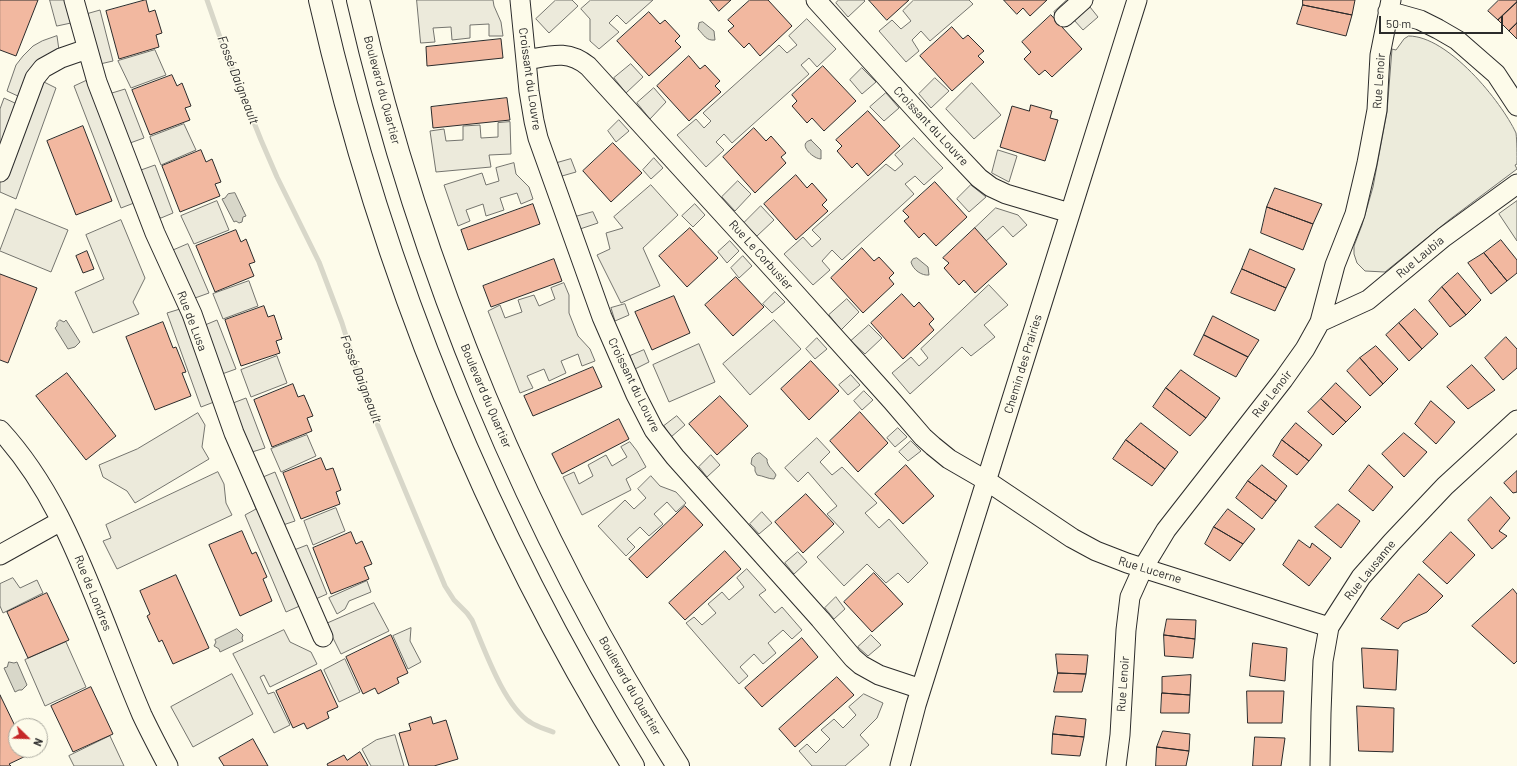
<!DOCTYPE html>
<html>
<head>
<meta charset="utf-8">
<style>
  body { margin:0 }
  #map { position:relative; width:1517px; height:766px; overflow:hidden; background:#fdfbea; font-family:Barlow,sans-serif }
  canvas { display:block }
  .north { position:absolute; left:8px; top:718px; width:40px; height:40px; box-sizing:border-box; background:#fdfbea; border:1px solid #a9a89e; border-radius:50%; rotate:113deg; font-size:11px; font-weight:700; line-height:16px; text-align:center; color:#2b2b2b }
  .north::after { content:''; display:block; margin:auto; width:14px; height:18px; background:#c62828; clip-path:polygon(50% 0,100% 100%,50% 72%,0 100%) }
  .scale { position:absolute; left:1379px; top:16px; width:124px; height:18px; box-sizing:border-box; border:2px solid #2b2b2b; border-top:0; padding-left:5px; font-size:12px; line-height:14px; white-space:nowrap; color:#2b2b2b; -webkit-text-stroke:3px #fdfbea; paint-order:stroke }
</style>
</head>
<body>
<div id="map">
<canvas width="1517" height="766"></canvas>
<div class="north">N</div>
<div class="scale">50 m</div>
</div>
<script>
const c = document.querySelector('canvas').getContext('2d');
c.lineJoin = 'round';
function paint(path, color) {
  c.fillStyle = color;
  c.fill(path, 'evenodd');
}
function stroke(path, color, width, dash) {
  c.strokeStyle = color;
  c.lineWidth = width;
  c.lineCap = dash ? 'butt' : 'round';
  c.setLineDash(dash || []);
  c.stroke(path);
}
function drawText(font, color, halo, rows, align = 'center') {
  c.font = font + ' Barlow,sans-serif';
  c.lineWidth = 3;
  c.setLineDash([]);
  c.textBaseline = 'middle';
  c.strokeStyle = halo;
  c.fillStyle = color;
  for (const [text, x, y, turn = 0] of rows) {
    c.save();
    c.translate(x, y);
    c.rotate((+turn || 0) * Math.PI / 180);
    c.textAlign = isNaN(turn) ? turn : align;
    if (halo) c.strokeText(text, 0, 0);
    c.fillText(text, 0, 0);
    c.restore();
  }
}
const green = new Path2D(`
  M 1409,36 C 1448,36 1501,101 1516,133 C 1517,141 1517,155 1517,164 L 1515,165 L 1517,169 L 1449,220 L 1385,272 L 1365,271 L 1357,263 L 1354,254 L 1354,246 L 1362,225 L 1373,187 L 1387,112 L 1392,49 L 1396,50 L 1404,39 Z
  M 1517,201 L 1517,241 L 1499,214 Z`);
paint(green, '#ecebdb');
stroke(green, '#74746e', 1);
const parking = new Path2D(`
  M 50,0 L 82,0 L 86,14 L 100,10 L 113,61 L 100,64 L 101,69 L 112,93 L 125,89 L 144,138 L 130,143 L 141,170 L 155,165 L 173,213 L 161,218 L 134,203 L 121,208 L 74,86 L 87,80 L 71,23 L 57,26 Z
  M 417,0 L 493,0 L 494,6 L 501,22 L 503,36 L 489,36 L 489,24 L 470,25 L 470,38 L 452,40 L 451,27 L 433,28 L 435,42 L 421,43 Z
  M 556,0 L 572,0 L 578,6 L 549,33 L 536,19 Z
  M 591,0 L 653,0 L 626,24 L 617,15 L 609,23 L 619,32 L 599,49 L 590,41 L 590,19 L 581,9 Z
  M 839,0 L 864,0 L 865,1 L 848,17 L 836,3 Z
  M 914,0 L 969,0 L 973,4 L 930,41 L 921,31 L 912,40 L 919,51 L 906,62 L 879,31 L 892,20 L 901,29 L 911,21 L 903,11 Z
  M 1067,0 L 1093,0 L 1090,7 L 1098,17 L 1083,30 L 1074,20 L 1067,26 L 1054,12 Z
  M 807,19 L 836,49 L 817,67 L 809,58 L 801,65 L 809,74 L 732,143 L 724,134 L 716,142 L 724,150 L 706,167 L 677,135 L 696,119 L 704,128 L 711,121 L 703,113 L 779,45 L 787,53 L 797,45 L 789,36 Z
  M 57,36 L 59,50 L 44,82 L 56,88 L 16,199 L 0,192 L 0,109 L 4,98 L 17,104 L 20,97 L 7,91 L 16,65 L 23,56 L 33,46 L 42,41 Z
  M 155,50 L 166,75 L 131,88 L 118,61 Z
  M 631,64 L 643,77 L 626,93 L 614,78 Z
  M 862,68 L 876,82 L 862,94 L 850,80 Z
  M 935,78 L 949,91 L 931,108 L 919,94 Z
  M 972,83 L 1001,115 L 974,139 L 946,109 Z
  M 654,88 L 666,102 L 650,119 L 637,103 Z
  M 886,93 L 899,108 L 884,121 L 870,107 Z
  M 619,120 L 629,131 L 616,142 L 608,131 Z
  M 510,122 L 511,154 L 489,155 L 491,167 L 436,172 L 430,131 L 444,129 L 446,141 L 463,140 L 463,126 L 480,125 L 481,138 L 498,137 L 498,123 Z
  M 184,124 L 196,150 L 161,165 L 150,137 Z
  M 914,138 L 943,168 L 924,185 L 915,176 L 905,184 L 914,194 L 842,260 L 832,250 L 822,261 L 830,270 L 813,285 L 784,254 L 803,237 L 812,247 L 821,239 L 812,230 L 886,164 L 895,171 L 903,164 L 895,155 Z
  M 998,150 L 1017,156 L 1009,182 L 992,173 Z
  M 654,158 L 663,168 L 651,179 L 643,170 Z
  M 571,159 L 576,172 L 562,176 L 557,163 Z
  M 514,163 L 516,174 L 529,187 L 533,199 L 521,204 L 517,193 L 500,198 L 504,210 L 486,216 L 483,204 L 466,210 L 470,221 L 458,226 L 444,185 L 482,173 L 486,185 L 499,181 L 496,168 Z
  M 738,181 L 751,194 L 735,211 L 722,197 Z
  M 651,185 L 678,215 L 643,248 L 660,286 L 621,303 L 597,255 L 610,249 L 606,233 L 623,228 L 614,217 Z
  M 971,185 L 986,197 L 969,212 L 957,199 Z
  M 217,201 L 229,230 L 194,244 L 181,216 Z
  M 695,204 L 705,215 L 693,227 L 682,216 Z
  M 761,206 L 774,220 L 757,236 L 744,223 Z
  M 996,208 L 1018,215 L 1027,225 L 1013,237 L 1003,226 L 986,241 L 974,229 Z
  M 16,209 L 68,230 L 51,272 L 0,251 Z
  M 593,212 L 598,223 L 580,229 L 575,217 Z
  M 121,220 L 145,278 L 133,302 L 139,314 L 93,333 L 75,292 L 104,279 L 86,235 Z
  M 730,241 L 739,251 L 727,263 L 718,252 Z
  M 188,244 L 209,293 L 195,298 L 205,325 L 217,320 L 236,369 L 222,374 L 233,403 L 246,398 L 265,448 L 252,452 L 263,477 L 275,472 L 295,521 L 283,525 L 294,550 L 307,545 L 327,594 L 286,612 L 245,515 L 256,509 L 214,402 L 201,407 L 167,313 L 180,309 L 160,256 Z
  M 743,256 L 752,266 L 739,278 L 731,268 Z
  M 249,281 L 258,306 L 223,319 L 213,294 Z
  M 564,283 L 569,295 L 569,313 L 578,336 L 590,349 L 595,361 L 582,366 L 578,354 L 561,361 L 566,373 L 549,381 L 544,369 L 527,376 L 533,388 L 520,393 L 488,311 L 500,305 L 505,318 L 522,312 L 518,300 L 534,295 L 539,306 L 555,299 L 551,288 Z
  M 989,285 L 1008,305 L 984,325 L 995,337 L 971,356 L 962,347 L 910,394 L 892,373 L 911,357 L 919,366 L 928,358 L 921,349 Z
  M 775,292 L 785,302 L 772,313 L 763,304 Z
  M 847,299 L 859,312 L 841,330 L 829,315 Z
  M 625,304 L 629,315 L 615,321 L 611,308 Z
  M 774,320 L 801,349 L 750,395 L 723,364 Z
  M 869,325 L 882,338 L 865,354 L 851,341 Z
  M 817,338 L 827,349 L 815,359 L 806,349 Z
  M 699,344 L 715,382 L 669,402 L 653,365 Z
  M 644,350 L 649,362 L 635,369 L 630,356 Z
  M 277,356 L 287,383 L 251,397 L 241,370 Z
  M 851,375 L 860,385 L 848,395 L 839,385 Z
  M 864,391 L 873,400 L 862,410 L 854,401 Z
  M 198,413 L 205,425 L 202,447 L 209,459 L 135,503 L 127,491 L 103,477 L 99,465 L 137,449 Z
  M 677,416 L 685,425 L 671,437 L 664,426 Z
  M 898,428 L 907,437 L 895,447 L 887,438 Z
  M 307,435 L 316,456 L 281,472 L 271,449 Z
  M 817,438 L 830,452 L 820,462 L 832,475 L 842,467 L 877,503 L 865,513 L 879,528 L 889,519 L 928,563 L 908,583 L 898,573 L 886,583 L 867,564 L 844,586 L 817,557 L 844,532 L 827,514 L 837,506 L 808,472 L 798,482 L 785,468 Z
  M 911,441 L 921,451 L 908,461 L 899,452 Z
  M 630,442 L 637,451 L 646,467 L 626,479 L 631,490 L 582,515 L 563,477 L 574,472 L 579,484 L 593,476 L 588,465 L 606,455 L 612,466 L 627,457 L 621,447 Z
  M 711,455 L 720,465 L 707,477 L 699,467 Z
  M 218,472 L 224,484 L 226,503 L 232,515 L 117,569 L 103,541 L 111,538 L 106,525 Z
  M 651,476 L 660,486 L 676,492 L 686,503 L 676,512 L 667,502 L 654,514 L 663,524 L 649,536 L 640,527 L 627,539 L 635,547 L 626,556 L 598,526 L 625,500 L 634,509 L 646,498 L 638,489 Z
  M 336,508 L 345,531 L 313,545 L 304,521 Z
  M 762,512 L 772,523 L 759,534 L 750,524 Z
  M 798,552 L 807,562 L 794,574 L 785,563 Z
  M 747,569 L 766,590 L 759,595 L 775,613 L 782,607 L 802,630 L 792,639 L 783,630 L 768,643 L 776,653 L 763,664 L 754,654 L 740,667 L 748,676 L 739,684 L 686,623 L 694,617 L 702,625 L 716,613 L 708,604 L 722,592 L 729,600 L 744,587 L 737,578 Z
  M 13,578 L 20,588 L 37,580 L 43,593 L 3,613 L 0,606 L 0,584 Z
  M 367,581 L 371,592 L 349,601 L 345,609 L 337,614 L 329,598 Z
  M 836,597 L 845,609 L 834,619 L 825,608 Z
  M 374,603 L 389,631 L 341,654 L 326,624 Z
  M 411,628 L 410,641 L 421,662 L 408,669 L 393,636 Z
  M 284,630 L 290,642 L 311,652 L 317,664 L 270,687 L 264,675 L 260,677 L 268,694 L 274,692 L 290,725 L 274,733 L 233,654 Z
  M 871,635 L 881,645 L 868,656 L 858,647 Z
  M 66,642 L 86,687 L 45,706 L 25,660 Z
  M 345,659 L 360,692 L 339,702 L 324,670 Z
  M 232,674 L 253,714 L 193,747 L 171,707 Z
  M 864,694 L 883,703 L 877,718 L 860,735 L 869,745 L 845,766 L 812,766 L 799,751 L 807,744 L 816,753 L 830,739 L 821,730 L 834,719 L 843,728 L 856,715 L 849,707 Z
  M 395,735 L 404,766 L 371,766 L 362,749 L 376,740 Z
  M 110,736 L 124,766 L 74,766 L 69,756 Z`);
paint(parking, '#eceadb');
stroke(parking, '#74746e', 1);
const water = new Path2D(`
  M 703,22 L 714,31 L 715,40 C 706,41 704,35 698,29 L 699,23 Z
  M 811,140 L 821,150 L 821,159 C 813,159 796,143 811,140 Z
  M 235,193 L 246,216 L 243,217 L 242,222 L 239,223 L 236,221 L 234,222 L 222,199 L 225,198 L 228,194 Z
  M 917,258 L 928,267 L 929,275 C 922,276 913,270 911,262 L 913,259 Z
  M 60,320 L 64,322 L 66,320 L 80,342 L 75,347 L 68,349 L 55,328 L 57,326 L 57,323 Z
  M 760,453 L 767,459 C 767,467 773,469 776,475 L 774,479 C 768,479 764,476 757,475 L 755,471 L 755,467 L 751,464 L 752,458 L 756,454 Z
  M 237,629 L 243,635 L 242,638 L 243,641 L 220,652 L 219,649 L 214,646 L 216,642 L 215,640 Z
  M 9,662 L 14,663 L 17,662 L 27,685 L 22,690 L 19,690 L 15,692 L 4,668 L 7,667 Z`);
paint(water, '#d8d7c9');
stroke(water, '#74746e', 1);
stroke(new Path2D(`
  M 207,0 L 222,43 L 261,140 L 277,177 L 319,262 L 342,323 L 363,390 L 445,586 L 454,600 L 467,613 L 472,620 C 484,648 504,706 530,722 C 537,727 546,729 553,732`), '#d8d7c9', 5);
const building = new Path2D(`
  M 0,0 L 38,0 L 16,56 L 0,50 Z
  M 146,0 L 149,12 L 155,10 L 162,33 L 156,35 L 159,47 L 119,59 L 106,11 Z
  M 710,0 L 731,0 L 719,11 Z
  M 750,0 L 768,0 L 792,26 L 760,56 L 749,43 L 744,48 L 728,31 L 734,26 L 728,20 Z
  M 869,0 L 909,0 L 887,20 Z
  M 1004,0 L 1047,0 L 1030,16 L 1023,8 L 1017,14 Z
  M 1303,0 L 1355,0 L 1352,15 L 1303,5 Z
  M 1499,0 L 1517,0 L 1517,2 L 1498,20 L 1488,11 Z
  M 1517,2 L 1517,23 L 1509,31 L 1498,20 Z
  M 1303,5 L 1352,15 L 1346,36 L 1297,24 Z
  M 649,12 L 660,24 L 665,20 L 680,36 L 675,41 L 681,47 L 649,76 L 617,41 Z
  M 1051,15 L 1082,49 L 1052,77 L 1045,70 L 1039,75 L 1024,59 L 1031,52 L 1022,42 Z
  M 1517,23 L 1517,39 L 1509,31 Z
  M 952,27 L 963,39 L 968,35 L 984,51 L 978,56 L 984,62 L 952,91 L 920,56 Z
  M 501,39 L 503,58 L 427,66 L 426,47 Z
  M 689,56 L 700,69 L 705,65 L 720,81 L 715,86 L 721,92 L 689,121 L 657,86 Z
  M 823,66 L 856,101 L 824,131 L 812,118 L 807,123 L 792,106 L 797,101 L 792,95 Z
  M 172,75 L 177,86 L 182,83 L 191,106 L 185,108 L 190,120 L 150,135 L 132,90 Z
  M 507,98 L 510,120 L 433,128 L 431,107 Z
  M 1031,105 L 1052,111 L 1050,118 L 1058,120 L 1045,161 L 1000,147 L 1012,106 L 1029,111 Z
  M 868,111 L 900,146 L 868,176 L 857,163 L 852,168 L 837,151 L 842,146 L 836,140 Z
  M 83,126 L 112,201 L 76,215 L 47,141 Z
  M 754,128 L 766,141 L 771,136 L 786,153 L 781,157 L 786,163 L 755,193 L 723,157 Z
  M 613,143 L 642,173 L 611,202 L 583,171 Z
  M 201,150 L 206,162 L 212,159 L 221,182 L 215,184 L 220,196 L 180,212 L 162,166 Z
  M 796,175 L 807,188 L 812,183 L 827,200 L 822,205 L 828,211 L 796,240 L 764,204 Z
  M 935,182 L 967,217 L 936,246 L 924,233 L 919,238 L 904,221 L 909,217 L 903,211 Z
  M 1275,188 L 1322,204 L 1313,224 L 1267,207 Z
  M 533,204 L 540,224 L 468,250 L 461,230 Z
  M 1267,207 L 1313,224 L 1303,250 L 1261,233 Z
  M 690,228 L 718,258 L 687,287 L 659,256 Z
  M 975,228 L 1007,264 L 975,293 L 964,280 L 959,285 L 944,268 L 949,263 L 943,258 Z
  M 236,230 L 241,242 L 246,239 L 255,262 L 249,264 L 254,276 L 215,292 L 196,246 Z
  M 1501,240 L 1517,260 L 1517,273 L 1507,281 L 1484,253 Z
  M 862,248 L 874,261 L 879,257 L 894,273 L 889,278 L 894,284 L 863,313 L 831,278 Z
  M 1250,249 L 1295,269 L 1286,288 L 1242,269 Z
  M 87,251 L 94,269 L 83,273 L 76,256 Z
  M 1484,253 L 1507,281 L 1491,294 L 1468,263 Z
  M 554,259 L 562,281 L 491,307 L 483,286 Z
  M 1242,269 L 1286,288 L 1275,311 L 1231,293 Z
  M 1458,273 L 1481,300 L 1466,315 L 1442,287 Z
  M 0,274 L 37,288 L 8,363 L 0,360 Z
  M 736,277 L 764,307 L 733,336 L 705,305 Z
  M 1442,287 L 1466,315 L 1450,327 L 1429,301 Z
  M 902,294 L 914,307 L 919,302 L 934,319 L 929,324 L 934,330 L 903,359 L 871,323 Z
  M 674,296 L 690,333 L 652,350 L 635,312 Z
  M 264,306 L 268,317 L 274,315 L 282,339 L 276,341 L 280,353 L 241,366 L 225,320 Z
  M 1415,309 L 1438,334 L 1422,349 L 1399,323 Z
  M 1213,316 L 1259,340 L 1248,357 L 1204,335 Z
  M 163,322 L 173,348 L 176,347 L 186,372 L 182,373 L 191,396 L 155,410 L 126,337 Z
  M 1399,323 L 1422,349 L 1409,361 L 1386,335 Z
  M 1204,335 L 1248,357 L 1236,377 L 1194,355 Z
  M 1506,337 L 1517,349 L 1517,368 L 1503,380 L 1485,358 Z
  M 1376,346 L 1398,369 L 1383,384 L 1360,358 Z
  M 1360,358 L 1383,384 L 1370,396 L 1347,371 Z
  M 811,361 L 839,391 L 809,420 L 781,389 Z
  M 1472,365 L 1495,390 L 1468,409 L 1447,387 Z
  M 593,367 L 602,387 L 533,416 L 524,396 Z
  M 1181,370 L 1220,398 L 1206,418 L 1166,388 Z
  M 67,373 L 116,436 L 86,460 L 36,396 Z
  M 1336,383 L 1361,407 L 1346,422 L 1321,399 Z
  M 293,384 L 298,397 L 304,395 L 313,416 L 307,418 L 312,431 L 272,447 L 254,400 Z
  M 1166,388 L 1206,418 L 1190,436 L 1153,407 Z
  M 720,396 L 748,426 L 717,455 L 689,424 Z
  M 1321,399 L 1346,422 L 1333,435 L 1308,412 Z
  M 1431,401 L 1455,422 L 1436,444 L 1415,424 Z
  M 860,412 L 888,443 L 858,472 L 830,441 Z
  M 619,419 L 629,439 L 562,474 L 552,454 Z
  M 1141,423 L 1178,452 L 1165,469 L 1126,440 Z
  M 1296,423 L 1322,445 L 1309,461 L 1282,440 Z
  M 1404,433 L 1427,452 L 1404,477 L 1382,454 Z
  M 1126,440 L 1165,469 L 1152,486 L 1113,459 Z
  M 1282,440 L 1309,461 L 1297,475 L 1273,456 Z
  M 321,458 L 326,470 L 333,468 L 341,490 L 336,492 L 340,504 L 301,519 L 283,473 Z
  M 906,465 L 934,496 L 903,524 L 875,494 Z
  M 1262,465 L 1287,486 L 1276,501 L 1248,481 Z
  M 1369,465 L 1393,487 L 1373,511 L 1349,491 Z
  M 1517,471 L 1517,492 L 1513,493 L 1504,483 Z
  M 1248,481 L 1276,501 L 1262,519 L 1236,498 Z
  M 806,494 L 834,524 L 803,553 L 775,522 Z
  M 1491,497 L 1510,518 L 1499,531 L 1507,536 L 1492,549 L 1468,520 Z
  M 1338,504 L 1360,521 L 1341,548 L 1315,527 Z
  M 685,506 L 703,525 L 647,578 L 629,559 Z
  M 1228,509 L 1255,529 L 1243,544 L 1214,527 Z
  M 1214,527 L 1243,544 L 1230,561 L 1205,544 Z
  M 242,531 L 252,554 L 256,552 L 267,577 L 263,579 L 272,601 L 240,616 L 209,545 Z
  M 351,532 L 356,544 L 362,541 L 372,564 L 364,567 L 369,579 L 331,594 L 313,548 Z
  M 1451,532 L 1475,555 L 1447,584 L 1423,562 Z
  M 1299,540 L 1310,548 L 1312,543 L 1331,558 L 1309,586 L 1283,565 Z
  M 725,551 L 741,569 L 685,620 L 669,603 Z
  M 874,573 L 903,604 L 872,632 L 844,602 Z
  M 1419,574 L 1443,596 L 1427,612 L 1403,623 L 1398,629 L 1381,619 Z
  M 176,575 L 209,648 L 173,664 L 162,640 L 159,642 L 147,616 L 150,614 L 140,591 Z
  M 1513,589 L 1517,594 L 1517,661 L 1514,664 L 1472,626 Z
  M 47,593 L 69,640 L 28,658 L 7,612 Z
  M 1167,619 L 1196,620 L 1195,639 L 1164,635 Z
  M 391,635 L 408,673 L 397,678 L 399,683 L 378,694 L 375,688 L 363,694 L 346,657 Z
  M 1164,635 L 1195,639 L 1193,658 L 1165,656 Z
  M 802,638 L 818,657 L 762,707 L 745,688 Z
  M 1253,643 L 1287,648 L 1285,681 L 1250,676 Z
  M 1362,648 L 1398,650 L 1396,690 L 1364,688 Z
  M 1056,654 L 1088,655 L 1086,674 L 1058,673 Z
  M 321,670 L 338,707 L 327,712 L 329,718 L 307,729 L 304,723 L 293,728 L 276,691 Z
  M 1058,673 L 1086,674 L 1082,692 L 1054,692 Z
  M 1191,675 L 1190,695 L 1162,693 L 1162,677 Z
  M 837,677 L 854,695 L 795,747 L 779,729 Z
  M 91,687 L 113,734 L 73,752 L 51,706 Z
  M 1247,691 L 1284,691 L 1282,723 L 1248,723 Z
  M 1162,693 L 1190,695 L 1189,713 L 1161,713 Z
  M 0,695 L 16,728 L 16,750 L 26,750 L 28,755 L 9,764 L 11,766 L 0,766 Z
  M 1357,706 L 1394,708 L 1393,752 L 1359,751 Z
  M 1056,716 L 1086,719 L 1084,737 L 1053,734 Z
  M 431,717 L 433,724 L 446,720 L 458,759 L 434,766 L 409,766 L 399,733 L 411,730 L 409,724 Z
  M 1163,731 L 1190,734 L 1189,751 L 1157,747 Z
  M 1053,734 L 1084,737 L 1080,756 L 1052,754 Z
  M 1255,737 L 1285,738 L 1281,766 L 1253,766 Z
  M 253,739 L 268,766 L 224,766 L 219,758 Z
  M 1157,747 L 1189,751 L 1186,766 L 1156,766 Z
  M 360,752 L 368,766 L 328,766 L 327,764 L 344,755 L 347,760 Z`);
paint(building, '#f2b8a0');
stroke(building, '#2b2b2b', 1);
const minor = new Path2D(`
  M 74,0 L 97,82 L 155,233 L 192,314 L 234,433 L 323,637
  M 520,0 L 529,91 L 534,121 L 538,138 L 602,317 L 636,395 L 654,430 L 675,457 L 820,619 L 853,658 L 861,665 L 879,675 L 921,689
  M 816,0 L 943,140 L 979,178 L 991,187 L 1006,194 L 1070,213
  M 1388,11 L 1420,20 L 1438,29 L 1457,40 L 1496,74 L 1517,106
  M 1064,17 L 1083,0
  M 526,60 C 550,56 567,49 588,66 L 785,282 L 892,401 L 923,437 L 933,446 L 949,459 L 987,481 L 1072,538 L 1096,551 L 1127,563 L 1329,627
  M 0,172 L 35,78 L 43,68 L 61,58 L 87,49
  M 1320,322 L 1368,300 L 1444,237 L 1517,184
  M 0,430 C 48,482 74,545 100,610 C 114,645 127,680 142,715 C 150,732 159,749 168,766
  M 0,555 L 61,521
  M 900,766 L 916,705 L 1137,0
  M 1116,766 L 1120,735 L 1126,630 L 1130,597 L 1143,568 L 1166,530 L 1283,380 L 1305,349 L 1320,322 L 1335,265 L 1355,214 L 1367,163 L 1377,110 L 1380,55 L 1391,0
  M 1320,766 L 1321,713 L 1323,661 L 1329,627 L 1361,577 L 1392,542 L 1445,486 L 1517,420`);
const major = new Path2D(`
  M 320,0 C 382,271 487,530 633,766
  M 358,0 C 420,270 528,532 678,766`);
stroke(minor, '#2b2b2b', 21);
stroke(major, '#2b2b2b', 24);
stroke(minor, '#fdfbea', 19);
stroke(major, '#fdfbea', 22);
drawText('12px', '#2b2b2b', '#fdfbea', [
  ["Croissant du Louvre",530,79,82],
  ["Rue Lenoir",1379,81,-86],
  ["Boulevard du Quartier",382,90,75],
  ["Croissant du Louvre",931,126,47],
  ["Rue Le Corbusier",761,255,48],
  ["Rue Laubia",1420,257,-40],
  ["Rue de Lusa",192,321,69],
  ["Chemin des Prairies",1023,364,-73],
  ["Croissant du Louvre",634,385,64],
  ["Rue Lenoir",1272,394,-52],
  ["Boulevard du Quartier",486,396,67],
  ["Rue Lucerne",1150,570,17],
  ["Rue Lausanne",1370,570,-51],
  ["Rue de Londres",93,593,68],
  ["Rue Lenoir",1123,684,-86],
  ["Boulevard du Quartier",630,686,60]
]);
drawText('italic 13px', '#2b2b2b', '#fdfbea', [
  ["Fossé Daigneault",238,80,69],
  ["Fossé Daigneault",361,379,69]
]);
</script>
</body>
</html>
